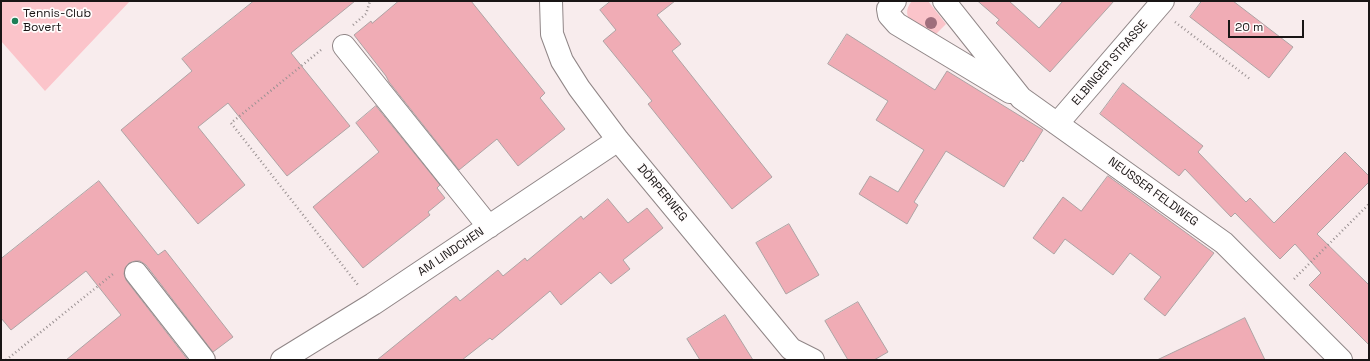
<!DOCTYPE html>
<html>
<head>
<meta charset="utf-8">
<style>
  body { margin:0 }
  #map { position:relative; width:1370px; height:361px; overflow:hidden; background:#f8eced; font-family:"Space Grotesk",sans-serif }
  canvas { display:block }
  .frame { position:absolute; inset:0; border:2px solid #191515; pointer-events:none }
  .scale { position:absolute; left:1228px; top:20px; width:76px; height:18px; box-sizing:border-box; border:2px solid #191515; border-top:0; padding-left:5px; font-size:12px; line-height:14px; white-space:nowrap; color:#191515; -webkit-text-stroke:3px #fffcfc; paint-order:stroke }
</style>
</head>
<body>
<div id="map">
<canvas width="1370" height="361"></canvas>
<div class="frame"></div>
<div class="scale">20 m</div>
</div>
<script>
const c = document.querySelector('canvas').getContext('2d');
c.lineJoin = 'round';
function paint(path, color) {
  c.fillStyle = color;
  c.fill(path, 'evenodd');
}
function stroke(path, color, width, dash) {
  c.strokeStyle = color;
  c.lineWidth = width;
  c.lineCap = dash ? 'butt' : 'round';
  c.setLineDash(dash || []);
  c.stroke(path);
}
function drawText(font, color, halo, rows, align = 'center') {
  c.font = font + ' "Space Grotesk",sans-serif';
  c.lineWidth = 3.5;
  c.setLineDash([]);
  c.textBaseline = 'middle';
  c.strokeStyle = halo;
  c.fillStyle = color;
  for (const [text, x, y, turn = 0] of rows) {
    c.save();
    c.translate(x, y);
    c.rotate((+turn || 0) * Math.PI / 180);
    c.textAlign = isNaN(turn) ? turn : align;
    if (halo) c.strokeText(text, 0, 0);
    c.fillText(text, 0, 0);
    c.restore();
  }
}
paint(new Path2D(`
  M 1,1 L 130,1 L 45,91 L 1,41 Z
  M 912,1 L 928,1 L 946,24 L 933,37 C 920,28 897,19 912,1 Z`), '#fbc4ca');
const building = new Path2D(`
  M 254,1 L 355,1 L 291,53 L 350,126 L 287,176 L 228,103 L 198,127 L 245,185 L 198,224 L 121,130 L 192,71 L 182,59 Z
  M 399,1 L 471,1 L 545,93 L 540,98 L 565,129 L 518,166 L 497,139 L 459,170 L 389,82 L 386,76 L 354,35 L 371,21 L 372,23 Z
  M 611,1 L 675,1 L 657,15 L 681,44 L 672,51 L 772,177 L 732,209 L 648,104 L 652,101 L 603,41 L 616,30 L 600,10 Z
  M 978,1 L 1009,1 L 1039,28 L 1063,1 L 1114,1 L 1050,72 L 996,23 L 999,20 Z
  M 1202,1 L 1233,1 L 1293,47 L 1269,78 L 1190,17 Z
  M 847,34 L 935,90 L 947,71 L 1043,130 L 1023,162 L 1021,160 L 1004,187 L 946,151 L 914,202 L 918,205 L 907,224 L 859,194 L 870,176 L 898,192 L 924,150 L 876,120 L 888,101 L 828,64 Z
  M 1123,83 L 1203,146 L 1198,152 L 1246,202 L 1250,198 L 1274,223 L 1345,152 L 1369,176 L 1369,182 L 1317,234 L 1369,285 L 1369,345 L 1309,285 L 1321,273 L 1295,244 L 1280,259 L 1235,213 L 1231,217 L 1185,169 L 1179,176 L 1100,114 Z
  M 376,106 L 440,185 L 437,188 L 445,198 L 428,212 L 430,215 L 363,268 L 313,207 L 379,152 L 356,123 Z
  M 1108,176 L 1214,253 L 1165,316 L 1144,299 L 1161,277 L 1130,253 L 1113,275 L 1065,239 L 1054,254 L 1033,238 L 1063,197 L 1081,211 Z
  M 99,181 L 158,255 L 165,250 L 233,337 L 213,352 L 146,265 L 140,261 L 135,261 L 129,263 L 125,268 L 124,274 L 126,280 L 188,360 L 66,360 L 121,315 L 86,271 L 11,330 L 1,318 L 1,259 Z
  M 608,199 L 628,223 L 647,208 L 663,228 L 623,260 L 630,269 L 611,284 L 600,272 L 561,305 L 550,291 L 492,340 L 490,338 L 462,360 L 377,360 L 456,296 L 460,301 L 498,270 L 503,276 L 525,258 L 527,261 L 581,216 L 583,219 Z
  M 789,224 L 819,275 L 786,294 L 756,243 Z
  M 858,302 L 888,352 L 874,360 L 848,360 L 825,321 Z
  M 725,315 L 753,360 L 700,360 L 687,339 Z
  M 1245,318 L 1265,360 L 1157,360 L 1212,334 Z`);
paint(building, '#f0acb5');
stroke(building, '#aea3a4', 1);
const minor = new Path2D(`
  M 551,1 L 552,34 L 562,61 L 579,88 L 618,140 L 791,349 L 813,360
  M 895,1 L 888,9 L 889,15 L 897,24 L 1010,92
  M 944,1 L 1021,98 L 1224,243 L 1341,360
  M 344,46 L 489,227
  M 1057,124 L 1163,1
  M 136,273 L 204,360
  M 282,360 L 373,304 L 618,140`);
stroke(minor, '#908687', 24);
stroke(new Path2D(`
  M 1175,22 L 1250,79
  M 353,25 L 366,14 L 370,1
  M 321,50 L 231,123 L 358,285
  M 1294,279 L 1369,204
  M 6,360 L 113,274`), '#9a9192', 2.5, [1, 3]);
stroke(minor, '#fff', 22);
c.fillStyle = '#9f6e7c';
for (const [x, y] of [
  [931,23]
]) {
  c.beginPath();
  c.arc(x, y, 6, 0, 2 * Math.PI);
  c.fill();
}
for (const [x, y, r, color] of [
  [15,21,4,"#1e7f57"]
]) {
  const dot = new Path2D();
  dot.arc(x, y, r, 0, 2 * Math.PI);
  c.fillStyle = color;
  c.fill(dot);
  stroke(dot, '#fffcfc', 1.5);
}
drawText('12px', '#191515', '#fffcfc', [
  ["Tennis-Club",23,14],
  ["Bovert",23,28]
], 'left');
drawText('12px', '#191515', '#fffcfc', [
  ["ELBINGER STRASSE",1110,63,-49],
  ["NEUSSER FELDWEG",1153,192,36],
  ["DÖRPERWEG",662,193,50],
  ["AM LINDCHEN",451,252,-34]
]);
</script>
</body>
</html>
